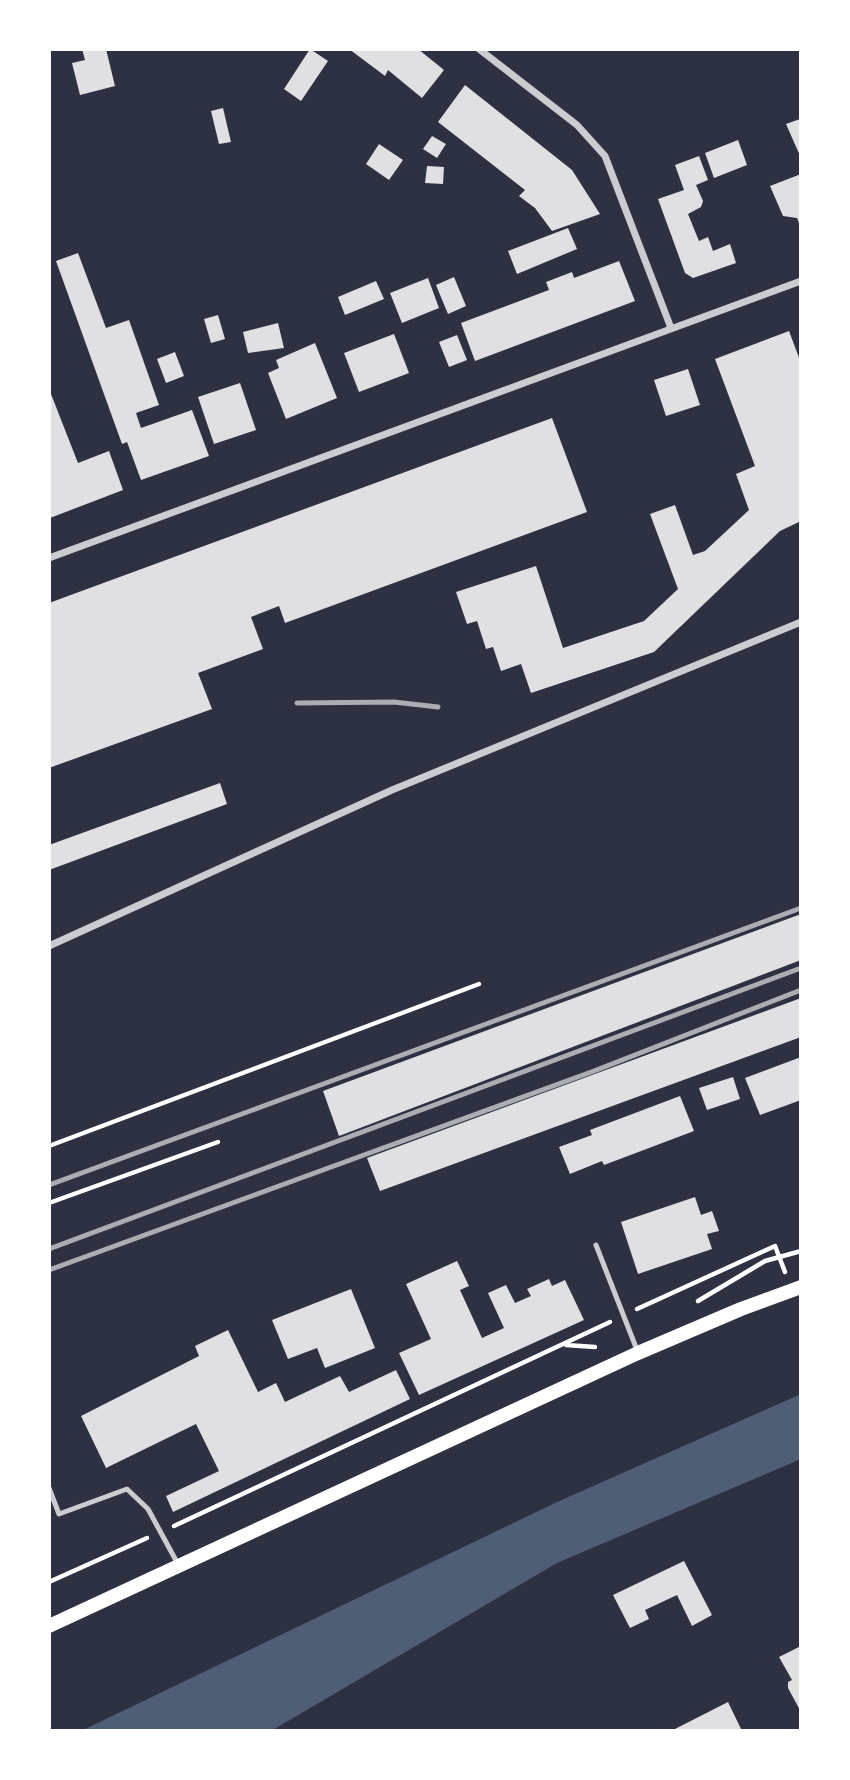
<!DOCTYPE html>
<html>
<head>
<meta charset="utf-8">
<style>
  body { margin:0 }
  #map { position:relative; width:850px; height:1780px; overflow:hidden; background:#2d3142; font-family:Mulish,sans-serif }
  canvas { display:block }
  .frame { position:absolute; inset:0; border:51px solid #fff; pointer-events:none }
</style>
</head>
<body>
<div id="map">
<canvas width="850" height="1780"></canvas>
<div class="frame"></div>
</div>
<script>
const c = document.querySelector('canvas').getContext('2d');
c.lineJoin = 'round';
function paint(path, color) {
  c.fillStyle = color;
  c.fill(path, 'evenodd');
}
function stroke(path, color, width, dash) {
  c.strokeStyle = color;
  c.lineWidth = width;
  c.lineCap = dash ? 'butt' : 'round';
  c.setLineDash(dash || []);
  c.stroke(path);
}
paint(new Path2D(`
  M 801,1394 L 801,1459 L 557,1563 L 271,1731 L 81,1731 L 557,1502 Z`), '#4f5d75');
paint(new Path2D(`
  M 82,49 L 106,49 L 115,86 L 80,95 L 72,63 L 85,60 Z
  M 310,49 L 328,61 L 301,101 L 284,89 Z
  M 349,49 L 418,49 L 444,70 L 422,98 L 388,70 L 385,76 Z
  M 465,85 L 572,170 L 600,214 L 552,231 L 535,208 L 519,196 L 525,190 L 438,122 Z
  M 223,108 L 231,142 L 219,144 L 211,111 Z
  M 800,119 L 801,122 L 801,158 L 786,124 Z
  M 432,136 L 446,144 L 437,158 L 423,149 Z
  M 738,140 L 747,165 L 714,178 L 705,153 Z
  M 379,144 L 403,160 L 389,180 L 366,164 Z
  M 699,156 L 708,180 L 696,185 L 703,201 L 701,207 L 688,214 L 699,241 L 708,237 L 713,251 L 730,244 L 736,263 L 693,278 L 685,273 L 658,199 L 684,190 L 675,165 Z
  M 427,166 L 444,167 L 443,184 L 425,183 Z
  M 801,174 L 801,228 L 797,218 L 783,216 L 770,186 Z
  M 568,228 L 577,249 L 517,274 L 508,251 Z
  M 78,253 L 106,328 L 129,320 L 159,405 L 136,413 L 141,428 L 192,410 L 209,456 L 141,480 L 127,442 L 122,444 L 56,261 Z
  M 619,261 L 635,301 L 475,361 L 461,323 L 549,290 L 546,282 L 572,272 L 574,278 Z
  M 454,277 L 466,306 L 448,314 L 436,285 Z
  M 428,278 L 439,308 L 402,323 L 390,293 Z
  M 376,281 L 384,299 L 345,315 L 338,297 Z
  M 218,315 L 225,339 L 211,343 L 204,319 Z
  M 278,323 L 284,348 L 248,353 L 243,332 Z
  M 789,331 L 801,363 L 801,521 L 780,531 L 654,652 L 531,693 L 521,664 L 501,671 L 493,647 L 486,649 L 477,621 L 467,624 L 456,592 L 536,566 L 563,648 L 644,621 L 678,589 L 650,514 L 675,505 L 693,555 L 705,551 L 749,510 L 736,474 L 755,466 L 715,359 Z
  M 394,334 L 409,373 L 359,392 L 344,353 Z
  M 457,335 L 467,360 L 449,367 L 439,342 Z
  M 315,343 L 337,398 L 286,419 L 268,373 L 279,368 L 276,360 Z
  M 175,352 L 184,376 L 166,383 L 157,359 Z
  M 688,369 L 700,405 L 666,416 L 654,380 Z
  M 240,383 L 256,430 L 214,444 L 198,397 Z
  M 49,389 L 78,463 L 109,451 L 123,490 L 50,518 Z
  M 552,418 L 587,512 L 285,623 L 279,606 L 251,617 L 263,649 L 198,673 L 212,709 L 49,768 L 49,603 Z
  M 220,783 L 227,804 L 49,870 L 49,845 Z
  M 801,914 L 801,960 L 339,1136 L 323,1091 Z
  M 801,998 L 801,1037 L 380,1191 L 367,1158 Z
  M 801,1057 L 801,1100 L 760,1115 L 745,1078 Z
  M 733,1077 L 740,1099 L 707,1110 L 699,1088 Z
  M 680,1096 L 694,1131 L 604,1165 L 602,1161 L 570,1174 L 559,1147 L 592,1135 L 590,1130 Z
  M 695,1197 L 701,1215 L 712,1211 L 719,1231 L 707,1234 L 712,1249 L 638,1274 L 621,1222 Z
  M 457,1261 L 469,1286 L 460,1290 L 482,1338 L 504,1328 L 488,1293 L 506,1285 L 515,1303 L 531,1296 L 527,1289 L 549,1279 L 552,1286 L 565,1280 L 584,1320 L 419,1395 L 399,1353 L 431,1339 L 406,1284 Z
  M 351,1289 L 375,1348 L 325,1368 L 317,1348 L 288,1359 L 272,1320 Z
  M 228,1330 L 258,1392 L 276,1383 L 285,1402 L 340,1376 L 349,1392 L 396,1370 L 410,1399 L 173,1512 L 166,1496 L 219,1471 L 196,1424 L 106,1468 L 81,1416 L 199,1356 L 195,1346 Z
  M 684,1561 L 712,1615 L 692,1626 L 677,1595 L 645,1610 L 649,1619 L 630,1628 L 613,1595 Z
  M 801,1646 L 801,1712 L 788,1688 L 788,1682 L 792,1680 L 779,1657 Z
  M 728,1702 L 742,1731 L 671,1731 Z`), '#e0e0e3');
stroke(new Path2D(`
  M 49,1146 L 479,984
  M 49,1203 L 218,1142
  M 698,1301 L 765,1261 L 801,1251
  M 637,1309 L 775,1246 L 785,1272
  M 566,1345 L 595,1347
  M 174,1526 L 610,1322
  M 49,1582 L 147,1538`), '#fff', 4.5);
stroke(new Path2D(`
  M 596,1245 L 637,1350
  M 49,1488 L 59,1514 L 127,1489 L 148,1509 L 179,1566`), '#caccd0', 5);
stroke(new Path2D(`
  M 479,49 L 577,125 L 605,156 L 671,328
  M 49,558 L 801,281
  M 49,946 L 392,790 L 801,622`), '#caccd0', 7);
stroke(new Path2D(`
  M 49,1626 L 638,1353 L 741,1309 L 801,1287`), '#fff', 14);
stroke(new Path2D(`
  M 297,703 L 394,702 L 438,707
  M 49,1185 L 801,908
  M 49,1249 L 801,968
  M 49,1270 L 594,1071 L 801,990`), '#abadb3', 5);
</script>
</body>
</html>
